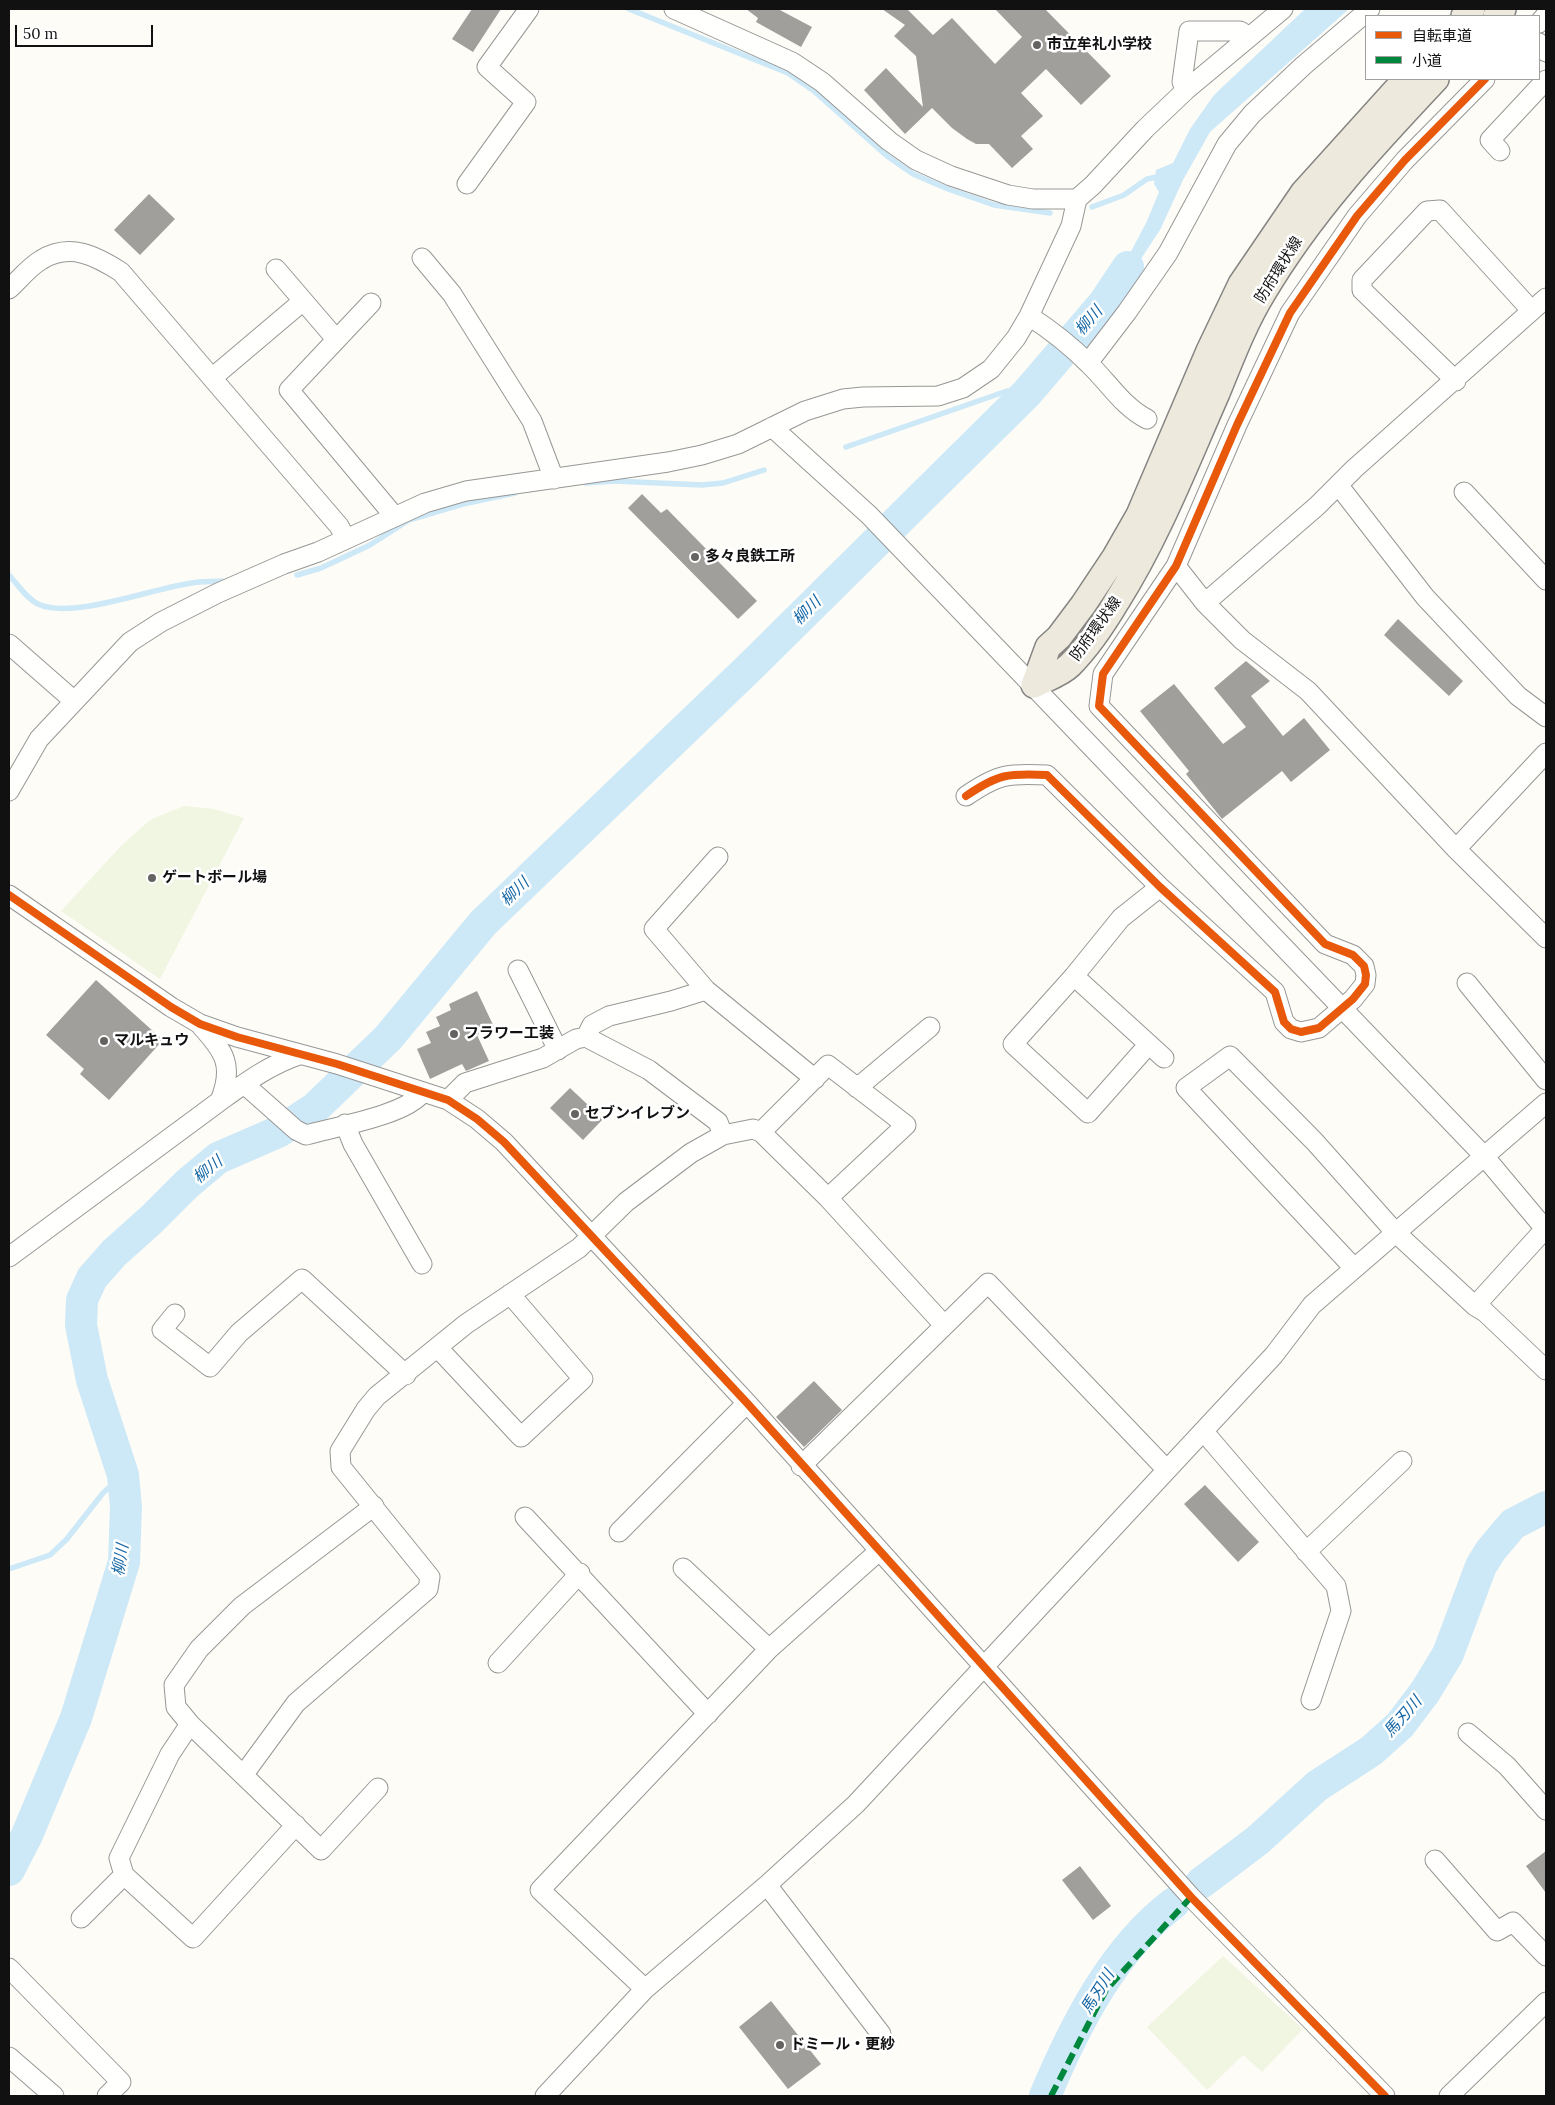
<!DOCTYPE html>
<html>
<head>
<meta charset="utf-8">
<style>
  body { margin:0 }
  #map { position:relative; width:1555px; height:2105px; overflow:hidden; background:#fdfcf7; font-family:Lora,"Noto Sans JP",serif }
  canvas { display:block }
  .frame { position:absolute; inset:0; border:10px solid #111; pointer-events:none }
  .legend { position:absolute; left:1365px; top:15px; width:175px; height:65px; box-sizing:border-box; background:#fff; border:1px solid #a0a0a0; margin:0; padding:6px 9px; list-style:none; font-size:15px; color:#111 }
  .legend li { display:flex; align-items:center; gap:10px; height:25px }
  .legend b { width:25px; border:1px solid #a0a0a0 }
  .scale { position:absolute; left:15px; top:25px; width:138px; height:22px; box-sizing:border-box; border:2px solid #111; border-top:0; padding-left:6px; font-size:15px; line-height:18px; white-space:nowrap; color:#111; -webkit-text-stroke:4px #fff; paint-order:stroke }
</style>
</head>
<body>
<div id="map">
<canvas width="1555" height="2105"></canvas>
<div class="frame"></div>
<ul class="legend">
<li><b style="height:6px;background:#e8590c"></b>自転車道</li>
<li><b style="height:6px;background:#00873e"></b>小道</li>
</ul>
<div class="scale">50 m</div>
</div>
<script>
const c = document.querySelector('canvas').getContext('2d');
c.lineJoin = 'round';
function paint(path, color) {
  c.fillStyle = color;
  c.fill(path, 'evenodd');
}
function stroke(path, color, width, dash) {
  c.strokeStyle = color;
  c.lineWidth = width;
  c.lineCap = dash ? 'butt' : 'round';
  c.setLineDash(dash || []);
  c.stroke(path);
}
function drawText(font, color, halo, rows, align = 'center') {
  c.font = font + ' Lora,"Noto Sans JP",serif';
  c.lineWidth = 5;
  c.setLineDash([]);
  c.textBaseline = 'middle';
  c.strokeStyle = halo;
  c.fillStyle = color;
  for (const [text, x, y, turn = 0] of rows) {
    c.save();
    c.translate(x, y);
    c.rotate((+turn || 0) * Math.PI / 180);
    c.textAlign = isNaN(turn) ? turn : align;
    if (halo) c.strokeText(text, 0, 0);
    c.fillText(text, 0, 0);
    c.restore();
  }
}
paint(new Path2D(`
  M 184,806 L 214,809 L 244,818 L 160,979 L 61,911 L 122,845 L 150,820 Z
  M 1223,1956 L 1303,2029 L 1262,2072 L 1243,2055 L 1207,2090 L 1147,2027 Z`), '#f0f6e1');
paint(new Path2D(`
  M 1305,9 L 1349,9 L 1210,132 L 1183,180 L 1160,230 L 1125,283 L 1104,303 L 1147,221 L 1159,192 L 1154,184 L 1156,170 L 1173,163 L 1190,129 L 1214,95 Z`), '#cde8f7');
stroke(new Path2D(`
  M 629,9 L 788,73 L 814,91 L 887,156 L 913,174 L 948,189 L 994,205 L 1050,213
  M 1092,207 L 1124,195 L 1147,179 L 1162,176
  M 846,447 L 1007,391 L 1027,393
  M 586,483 L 614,481 L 702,485 L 723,483 L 764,470
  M 9,575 C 18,585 26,598 38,604 C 72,620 153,588 192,583 C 202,581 212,582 222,581
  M 297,575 L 321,568 L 370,545 L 409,520 L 463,504 L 515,493
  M 9,1569 L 50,1555 L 66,1540 L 103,1493 L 123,1475`), '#cde8f7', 5.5);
stroke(new Path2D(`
  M 9,1870 L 27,1835 L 76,1718 L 124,1562 L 126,1507 L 123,1475 L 92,1380 L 81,1325 L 82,1300 L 92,1278 L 114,1253 L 152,1219 L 187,1184 L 218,1158 L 280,1131 L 315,1108 L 388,1038 L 483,923 L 750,667 L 1027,393 L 1104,303 L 1128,267
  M 1201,1883 L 1258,1840 L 1317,1786 L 1371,1751 L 1400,1725 L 1425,1692 L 1448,1654 L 1481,1566 L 1491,1550 L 1513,1524 L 1546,1507
  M 1045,2096 C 1074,2027 1113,1949 1174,1903`), '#cde8f7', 32);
paint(new Path2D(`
  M 472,9 L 501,9 L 473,52 L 452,39 Z
  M 746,9 L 778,9 L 812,27 L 801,47 L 756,22 L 758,18 Z
  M 882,9 L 907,9 L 933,35 L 952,18 L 995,64 L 1022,37 L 995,9 L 1045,9 L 1111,76 L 1081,105 L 1046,69 L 1021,93 L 1043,116 L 1021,136 L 1033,149 L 1012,168 L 989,144 L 976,144 L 967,139 L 952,128 L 932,108 L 905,134 L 864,90 L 886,68 L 923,107 L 916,56 L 894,36 L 905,25 Z
  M 149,194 L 175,219 L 140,255 L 114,230 Z
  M 642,494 L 661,513 L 667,509 L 757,601 L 738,619 L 628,508 Z
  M 1398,619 L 1463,681 L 1449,696 L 1384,635 Z
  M 1246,661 L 1270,681 L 1251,696 L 1283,736 L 1304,718 L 1330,750 L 1291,782 L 1282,771 L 1222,819 L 1186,774 L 1189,771 L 1140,711 L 1174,684 L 1223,744 L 1246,727 L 1214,688 Z
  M 96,980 L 163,1040 L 109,1100 L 80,1074 L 84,1069 L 46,1035 Z
  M 477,991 L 494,1027 L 477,1035 L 489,1061 L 466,1071 L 462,1064 L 430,1079 L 417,1049 L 431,1043 L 426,1032 L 440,1026 L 436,1017 L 451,1010 L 449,1004 Z
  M 570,1088 L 603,1119 L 583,1140 L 550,1108 Z
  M 814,1381 L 842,1410 L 804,1447 L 776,1417 Z
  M 1205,1485 L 1259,1542 L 1238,1562 L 1184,1504 Z
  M 1546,1851 L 1546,1893 L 1526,1866 Z
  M 1080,1866 L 1111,1906 L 1093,1920 L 1062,1880 Z
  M 771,2001 L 821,2064 L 788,2089 L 739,2027 Z`), '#a19f9c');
const minor = new Path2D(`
  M 674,9 L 792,62 L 822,82 L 889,141 L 916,160 L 951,176 L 1008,195 L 1033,199 L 1077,199 L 1093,185 L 1145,129 L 1186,90 L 1283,9
  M 1539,23 L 1546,15
  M 1539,43 L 1546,52
  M 1186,90 L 1182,82 L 1189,31 L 1240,31 L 1249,37
  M 1500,151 L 1490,140 L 1546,80
  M 467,184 L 526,102 L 487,67 L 529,9
  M 422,258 L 452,294 L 532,421 L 554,479
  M 276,269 L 336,339
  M 9,289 C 19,280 29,267 41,260 C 70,242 96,256 121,272 L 339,526 L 346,539
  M 371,303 L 289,390 L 395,517
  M 1029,316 C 1051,330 1071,346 1089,364 C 1109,383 1123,407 1147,419
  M 1088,363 L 1127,312 L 1168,253 L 1227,144 L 1252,114 L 1303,66 L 1370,9
  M 212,378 L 303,301
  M 1456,381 L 1362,290 L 1362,280 L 1427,211 L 1440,210 L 1531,310
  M 772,427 L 869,515 L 1484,1156 L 1546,1230
  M 1339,486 L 1425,597 L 1518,696 L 1546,717
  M 1464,492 L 1546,580
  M 1176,566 L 1205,603 L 1242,640 L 1308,691 L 1456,849 L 1546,938
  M 1205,603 L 1317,506 L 1354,469 L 1546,298
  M 9,644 L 73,700
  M 9,791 L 39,739 L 130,642 L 161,622 L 218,593 L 284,564 L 318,552 L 425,503 L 466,491 L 668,462 L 702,455 L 738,444 L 805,411 L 843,399 L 863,397 L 938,396 L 963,388 L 991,369 L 1016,338 L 1029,316 L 1071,226 L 1077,199
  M 966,796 C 998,774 1008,773 1047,775 L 1160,887 L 1275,992 L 1284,1022 L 1291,1029 L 1301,1032 L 1319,1028 L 1353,999 L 1365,984 L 1366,975 L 1364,966 L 1353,955 L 1325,944 L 1099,706 L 1103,674 L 1176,566 L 1237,425 L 1290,313 L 1357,216 L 1405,160 L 1485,79
  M 1456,849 L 1546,753
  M 1160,887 L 1121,918 L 1074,976 L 1164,1058
  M 9,895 L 171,1007 L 200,1024 L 237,1037 L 337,1064 L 448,1100 L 477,1119 L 504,1142 L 747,1403 L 1191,1897 L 1385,2096
  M 518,970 L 558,1050
  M 1074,976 L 1013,1044 L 1088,1113 L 1149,1044
  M 1467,983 L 1546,1080
  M 706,990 L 654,929 L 718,857
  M 201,1026 C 225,1052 234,1066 220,1101 C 245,1083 269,1065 299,1055
  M 586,1037 L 592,1025 L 609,1016 L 671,1001 L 706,990 L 815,1079
  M 244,1084 L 296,1130 L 306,1135 C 334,1127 406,1115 422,1093
  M 857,1088 L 930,1027
  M 448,1100 L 465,1083 L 543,1058 L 576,1039 L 586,1037 L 649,1070 L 718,1122 L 723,1135
  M 345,1124 L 353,1144 L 422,1264
  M 761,1132 L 828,1198 L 944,1325
  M 9,1257 L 220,1101
  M 1354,1268 L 1186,1088 L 1230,1056 L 1315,1142 L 1395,1232 L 1475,1306 L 1485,1312 L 1546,1370
  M 1475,1306 L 1545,1229
  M 175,1314 L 162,1330 L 210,1367 L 239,1333 L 302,1279 L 406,1375
  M 438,1348 L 521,1437 L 583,1379 L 510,1294
  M 1204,1432 L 1336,1586 L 1341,1611 L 1311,1700
  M 801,1466 L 988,1283 L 1167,1470
  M 374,1506 L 242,1606 L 199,1649 L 174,1685 L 176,1707 L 190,1724 L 321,1850 L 378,1788
  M 525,1517 L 708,1714
  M 619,1532 L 747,1403
  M 1306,1552 L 1402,1461
  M 683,1568 L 769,1649
  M 498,1663 L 580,1573
  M 190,1724 L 170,1754 L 119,1858 L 124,1875 L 193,1938 L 296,1825
  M 1468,1733 L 1507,1766 L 1546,1810
  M 244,1774 L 296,1703 L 428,1589 L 430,1577 L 341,1467 L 340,1451 L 366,1409 L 377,1396 L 466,1324 L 579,1248 L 626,1202 L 691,1153 L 723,1135 L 753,1129 L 761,1132 L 828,1065 L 906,1125 L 828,1198
  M 1435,1860 L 1497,1931 L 1513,1922 L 1546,1956
  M 767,1885 L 881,2034
  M 81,1918 L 124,1875
  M 9,1968 L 121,2082 L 107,2096
  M 645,1989 L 540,1890 L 769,1649 L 879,1551
  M 9,2057 L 54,2096
  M 545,2096 L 645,1989 L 767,1885 L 856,1804 L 1274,1355 L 1312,1305 L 1546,1103
  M 1449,2096 L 1546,2002`);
const major = new Path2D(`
  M 1464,16 L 1472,9
  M 1496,16 L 1503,9
  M 1034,685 C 1045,679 1061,674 1070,665 C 1088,647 1104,623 1117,601 C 1158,536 1186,463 1217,393 C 1231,359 1244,324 1263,293 C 1310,213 1373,146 1436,79
  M 1034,685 L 1048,647 L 1059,637 L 1083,605 L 1115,557 L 1139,515 L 1209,351 L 1241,284 L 1303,193 L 1406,79`);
stroke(minor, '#979795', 21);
stroke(major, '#858482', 28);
stroke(minor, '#fffffe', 19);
stroke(major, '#ede9dc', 25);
stroke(new Path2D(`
  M 1051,2096 L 1106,1990 L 1191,1897`), '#00873e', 6, [12, 6]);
stroke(new Path2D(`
  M 966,796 C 998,774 1008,773 1047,775 L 1160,887 L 1275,992 L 1284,1022 L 1291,1029 L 1301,1032 L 1319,1028 L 1353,999 L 1365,984 L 1366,975 L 1364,966 L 1353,955 L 1325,944 L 1099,706 L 1103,674 L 1176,566 L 1237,425 L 1290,313 L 1357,216 L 1405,160 L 1485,79
  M 9,895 L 171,1007 L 200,1024 L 237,1037 L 337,1064 L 448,1100 L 477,1119 L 504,1142 L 747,1403 L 1191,1897 L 1385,2096`), '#e8590c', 8);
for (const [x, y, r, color] of [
  [1037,45,5,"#646362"],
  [695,557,5,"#646362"],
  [152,878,5,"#646362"],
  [454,1034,5,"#646362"],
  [104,1041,5,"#646362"],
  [575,1114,5,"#646362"],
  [780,2045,5,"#646362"]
]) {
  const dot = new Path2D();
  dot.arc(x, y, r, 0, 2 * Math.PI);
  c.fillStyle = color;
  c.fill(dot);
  stroke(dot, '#fff', 2);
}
drawText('bold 15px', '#111', '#fff', [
  ["市立牟礼小学校",1047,45],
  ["多々良鉄工所",705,557],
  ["ゲートボール場",162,878],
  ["フラワー工装",464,1034],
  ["マルキュウ",114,1041],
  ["セブンイレブン",585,1114],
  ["ドミール・更紗",790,2045]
], 'left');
drawText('15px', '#111', '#fff', [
  ["防府環状線",1279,270,-58],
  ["防府環状線",1096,629,-54]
]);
drawText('italic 16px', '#1768a6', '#fff', [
  ["柳川",1089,321,-49],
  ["柳川",807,611,-45],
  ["柳川",515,892,-44],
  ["柳川",208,1170,-39],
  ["柳川",121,1560,-81],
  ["馬刃川",1403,1717,-49],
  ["馬刃川",1098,1992,-58]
]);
</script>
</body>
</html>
